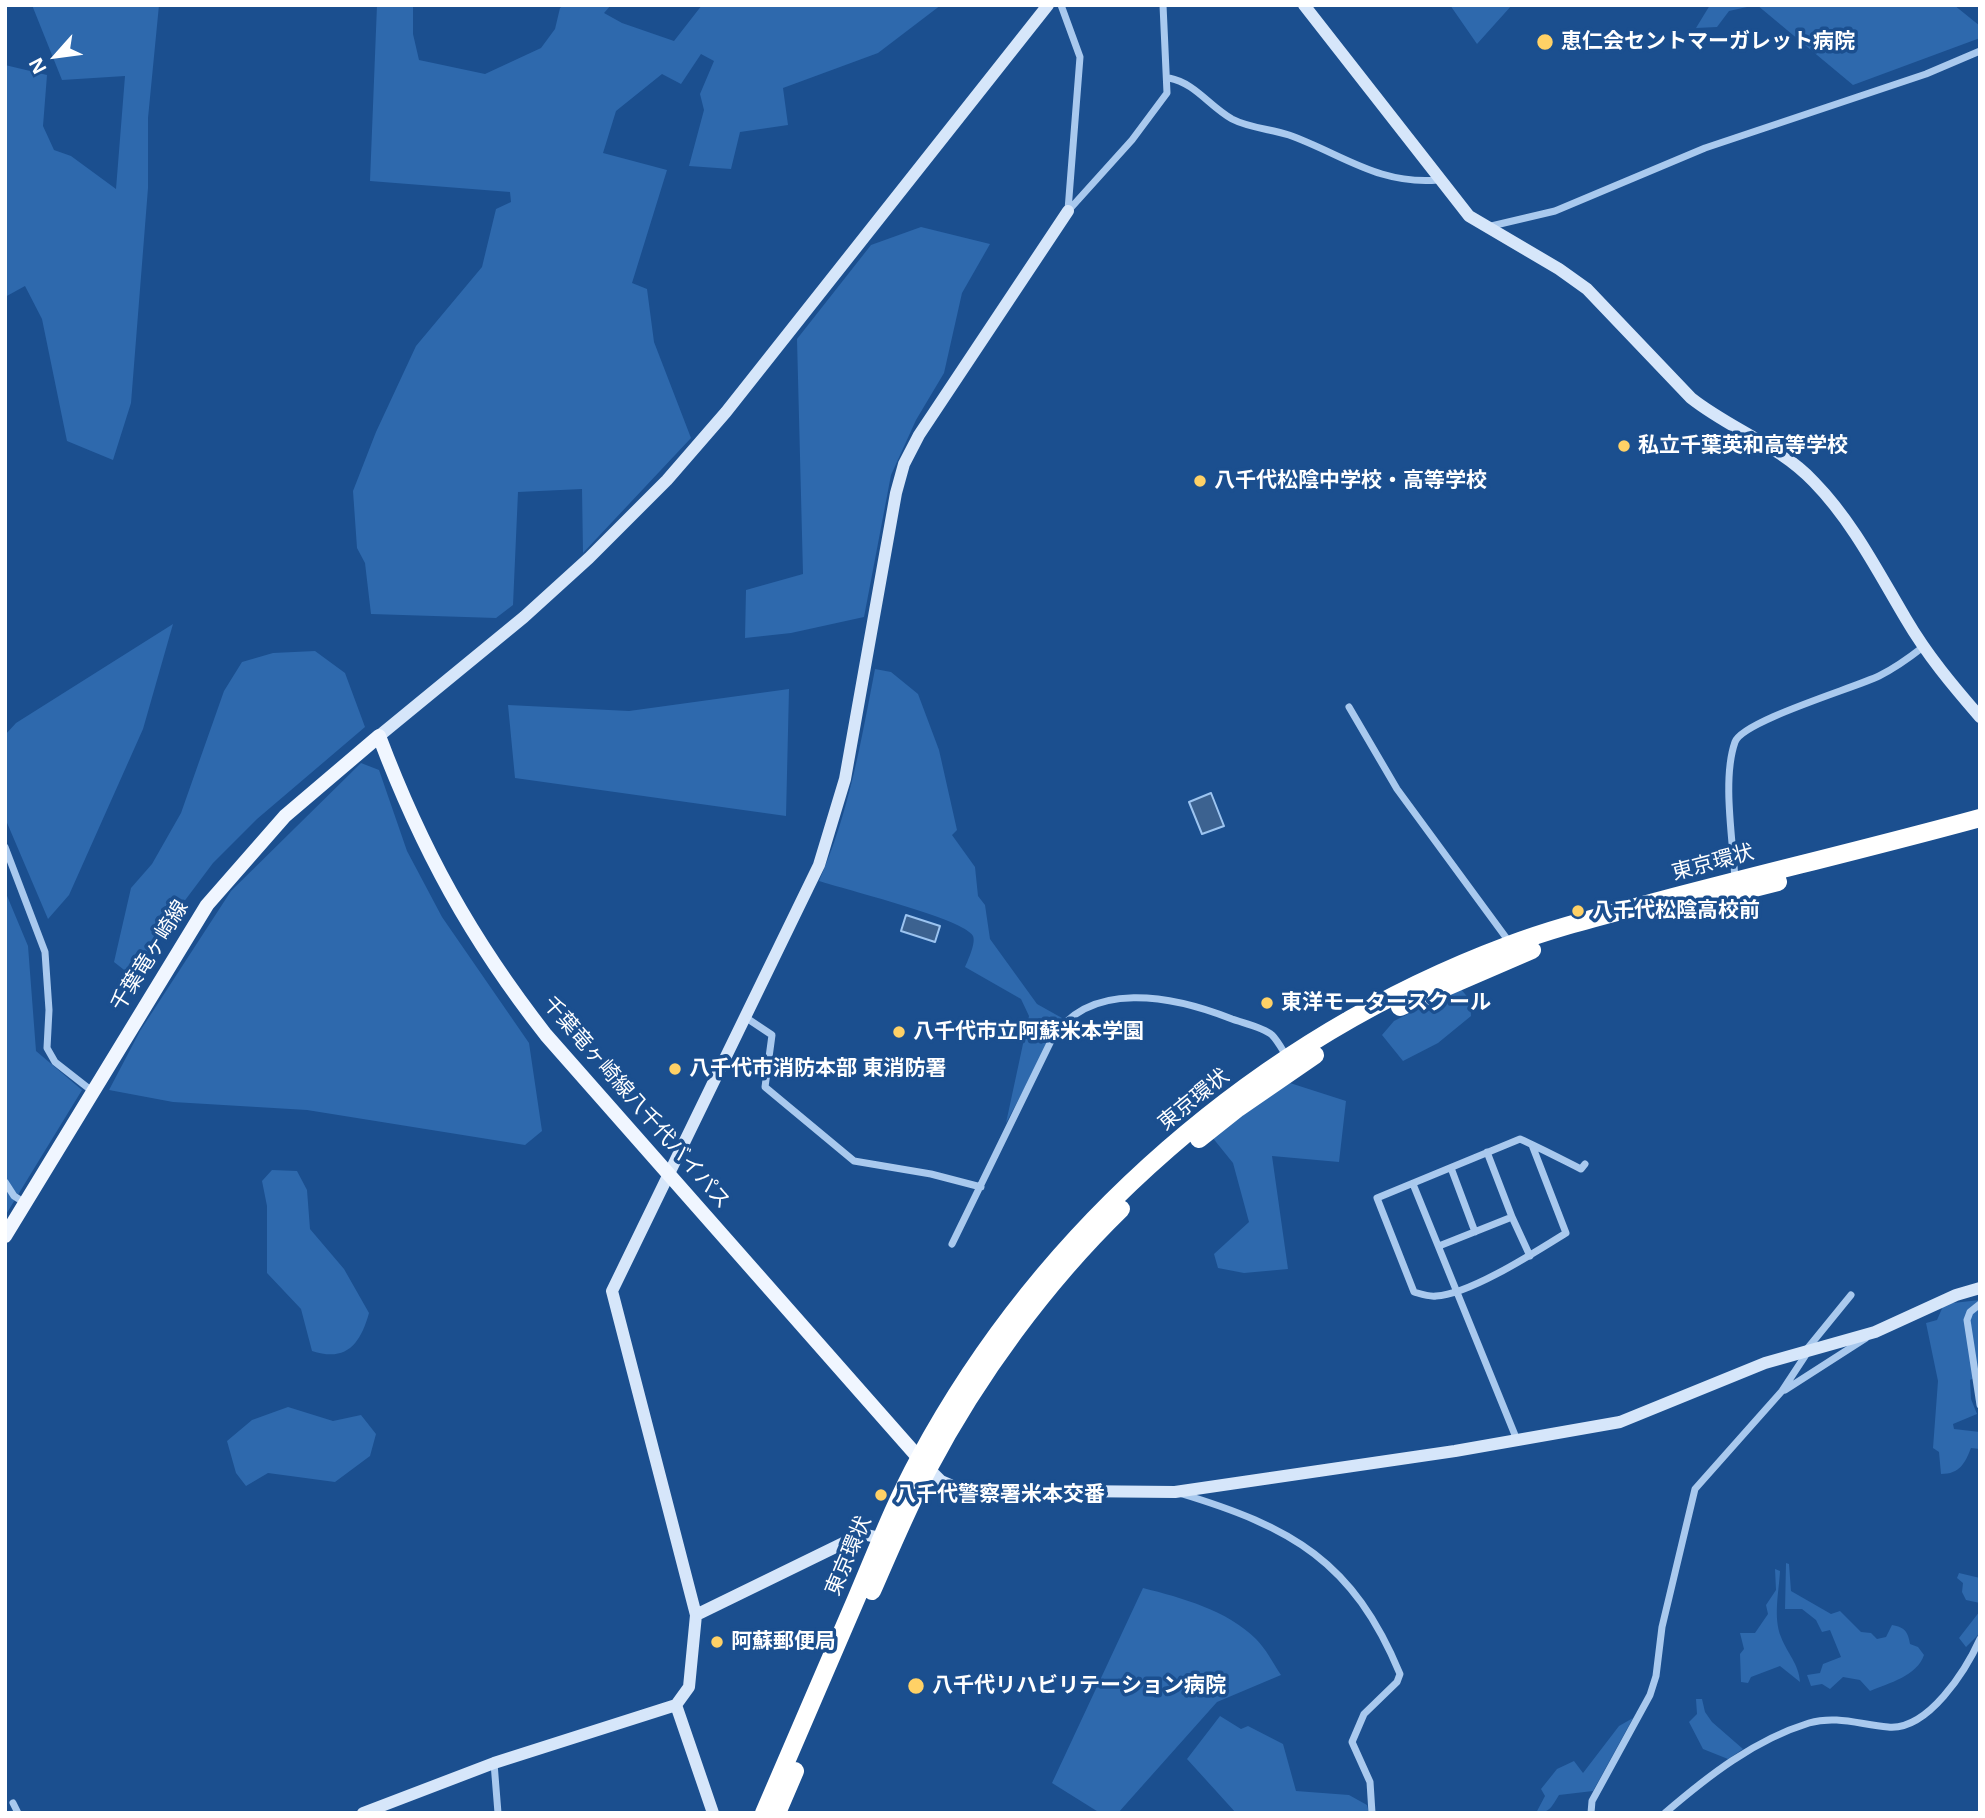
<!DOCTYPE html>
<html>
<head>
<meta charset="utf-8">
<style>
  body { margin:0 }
  #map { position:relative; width:1985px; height:1818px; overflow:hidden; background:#1b4f8f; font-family:"Noto Sans",sans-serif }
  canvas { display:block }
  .frame { position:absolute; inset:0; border:7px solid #fff; pointer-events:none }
  .north { position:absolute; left:21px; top:21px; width:70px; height:70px; -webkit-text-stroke:5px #1b4f8f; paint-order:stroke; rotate:242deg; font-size:19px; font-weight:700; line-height:28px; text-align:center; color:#fff }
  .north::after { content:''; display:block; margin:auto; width:24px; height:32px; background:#fff; clip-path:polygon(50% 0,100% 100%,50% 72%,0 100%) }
</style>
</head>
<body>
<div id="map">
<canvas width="1985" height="1818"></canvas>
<div class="frame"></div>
<div class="north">N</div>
</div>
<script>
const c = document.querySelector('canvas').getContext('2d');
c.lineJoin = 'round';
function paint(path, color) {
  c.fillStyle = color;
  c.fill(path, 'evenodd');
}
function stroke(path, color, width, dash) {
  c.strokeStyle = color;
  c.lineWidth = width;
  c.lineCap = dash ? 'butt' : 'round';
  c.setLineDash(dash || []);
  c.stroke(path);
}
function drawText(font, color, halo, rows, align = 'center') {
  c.font = font + ' "Noto Sans","Noto Sans JP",sans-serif';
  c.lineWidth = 7;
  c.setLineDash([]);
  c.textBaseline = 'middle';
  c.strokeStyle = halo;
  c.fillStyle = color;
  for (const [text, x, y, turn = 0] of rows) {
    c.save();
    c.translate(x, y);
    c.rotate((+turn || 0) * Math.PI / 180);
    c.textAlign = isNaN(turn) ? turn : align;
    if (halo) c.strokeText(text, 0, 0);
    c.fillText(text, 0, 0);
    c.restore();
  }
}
paint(new Path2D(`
  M 32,5 L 159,5 L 148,118 L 148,188 L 131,403 L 113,460 L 67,441 L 42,319 L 25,286 L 5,297 L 5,65 L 47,75 L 43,126 L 54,150 L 71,156 L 116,189 L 125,76 L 62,80 Z
  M 377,5 L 413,5 L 413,34 L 419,60 L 485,74 L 541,48 L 555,29 L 560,8 L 564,5 L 611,5 L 604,13 L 622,23 L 674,41 L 702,5 L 941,5 L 878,53 L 783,88 L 788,125 L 740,132 L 731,169 L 689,166 L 704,110 L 700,94 L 714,61 L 701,54 L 681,84 L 662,74 L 616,111 L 603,153 L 667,170 L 632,283 L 647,289 L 654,342 L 691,438 L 583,553 L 582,489 L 518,492 L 513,605 L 496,618 L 371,614 L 365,563 L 357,548 L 353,491 L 376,432 L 416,346 L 482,267 L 496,209 L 511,202 L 510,192 L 370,181 Z
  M 1450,5 L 1512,5 L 1477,44 Z
  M 1710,5 L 1756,5 L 1729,11 L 1717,27 L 1696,28 Z
  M 1757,5 L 1954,5 L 1980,26 L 1980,38 L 1853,85 Z
  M 921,227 L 990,244 L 962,293 L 944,373 L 916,420 L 891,475 L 864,617 L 791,633 L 745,638 L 746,590 L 803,574 L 797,339 L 871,245 Z
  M 173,624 L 143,729 L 69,895 L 48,919 L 5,818 L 5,735 L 16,723 Z
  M 315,651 L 345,673 L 365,727 L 257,819 L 213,863 L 165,927 L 142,984 L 114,962 L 131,888 L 152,864 L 181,813 L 224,691 L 242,662 L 273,653 Z
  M 875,669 L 891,672 L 918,694 L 939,750 L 957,830 L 952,835 L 975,867 L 978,896 L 985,905 L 990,939 L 1037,1004 L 1062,1018 L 1006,1123 L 1029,1016 L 1021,999 L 965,967 C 968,960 976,943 973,936 C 965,919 843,889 819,881 C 849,813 861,742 875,669 Z
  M 789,689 L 786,816 L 515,778 L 508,705 L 629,711 Z
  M 361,763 L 379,770 L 407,851 L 442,917 L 529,1043 L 542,1131 L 525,1145 L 307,1110 L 173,1102 L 109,1090 L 140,1031 L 231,891 Z
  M 5,891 L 28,946 L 36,1051 L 82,1090 L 5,1216 Z
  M 1460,988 L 1470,1000 L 1471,1016 L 1438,1043 L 1403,1061 L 1382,1035 L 1394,1021 Z
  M 1290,1083 L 1346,1101 L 1339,1162 L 1272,1156 L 1288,1269 L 1244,1273 L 1218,1268 L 1214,1254 L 1249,1222 L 1233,1163 L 1212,1137 L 1272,1092 Z
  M 272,1170 L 297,1171 L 307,1190 L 310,1229 L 344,1269 L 369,1313 C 360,1345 346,1362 312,1351 L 301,1309 L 267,1273 L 267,1206 L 262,1181 Z
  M 1980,1300 L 1980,1384 L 1978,1376 L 1970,1380 L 1971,1399 L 1977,1414 L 1953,1424 L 1954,1429 L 1980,1432 L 1980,1449 L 1971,1448 C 1965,1463 1960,1474 1941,1474 L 1939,1452 L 1933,1448 L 1938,1381 L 1926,1323 L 1937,1320 L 1944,1304 Z
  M 288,1407 L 333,1421 L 361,1415 L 376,1434 L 370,1456 L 335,1482 L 268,1473 L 246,1486 L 236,1473 L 227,1441 L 252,1420 Z
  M 1786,1563 L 1789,1564 L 1791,1591 L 1831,1614 L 1840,1611 L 1861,1632 L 1871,1633 L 1877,1639 L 1886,1637 L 1892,1625 C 1905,1627 1908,1632 1910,1644 L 1918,1647 L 1924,1655 C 1917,1676 1889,1683 1870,1691 L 1860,1680 L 1843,1677 L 1830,1689 L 1822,1684 L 1811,1686 L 1807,1675 L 1820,1673 L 1823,1664 L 1841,1657 L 1830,1630 L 1822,1632 L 1816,1620 L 1802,1609 L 1785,1609 Z
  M 1775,1569 L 1780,1571 C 1779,1592 1773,1617 1781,1637 C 1787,1653 1799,1664 1800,1682 L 1780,1666 L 1751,1677 L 1748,1683 L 1741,1682 L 1740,1654 L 1744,1649 L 1740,1633 L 1755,1633 L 1768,1614 L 1766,1605 L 1776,1590 Z
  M 1959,1573 L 1980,1578 L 1980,1603 L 1966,1600 L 1962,1592 L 1963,1583 L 1957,1578 Z
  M 1143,1588 C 1182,1598 1227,1610 1256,1639 C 1266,1649 1273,1663 1281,1675 L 1217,1702 L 1118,1813 L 1100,1813 L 1052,1783 Z
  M 1980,1611 L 1980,1633 L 1966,1647 L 1959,1638 Z
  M 1696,1699 L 1702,1699 L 1705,1712 L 1712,1722 L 1743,1749 L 1728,1759 L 1703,1749 L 1689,1722 L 1697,1714 Z
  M 1220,1716 L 1241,1729 L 1248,1726 L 1283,1744 L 1296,1791 L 1349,1795 L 1367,1805 L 1369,1813 L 1236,1813 L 1187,1759 Z
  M 1633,1718 L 1593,1791 L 1559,1795 C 1552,1806 1550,1813 1536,1813 L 1545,1796 L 1541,1789 L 1557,1769 L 1574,1761 L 1583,1773 L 1619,1726 Z`), '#2e69ad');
const water = new Path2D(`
  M 1211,793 L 1224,826 L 1202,834 L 1189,802 Z
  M 906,915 L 940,926 L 935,942 L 901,931 Z`);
paint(water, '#3c6290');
stroke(water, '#9cc4f0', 2);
stroke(new Path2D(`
  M 1061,5 L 1080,57 L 1068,210
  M 1169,78 C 1195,83 1209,106 1232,119 C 1249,128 1271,129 1289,135 C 1342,154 1378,185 1438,180
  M 1068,211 L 1132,140 L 1167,93 L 1163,5
  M 1487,227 L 1555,211 L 1705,148 L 1926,74 L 1980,51
  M 1349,707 L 1397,789 L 1510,943
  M 5,847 L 45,952 L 49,1010 L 47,1048 L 55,1062 L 92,1091
  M 1735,880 C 1733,840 1722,779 1735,742 C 1742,721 1854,688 1879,676 C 1895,668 1909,658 1923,647
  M 745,1017 L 772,1035 L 765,1087 L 854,1161 L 931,1174 L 981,1187
  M 1532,1145 L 1566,1233 C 1537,1251 1469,1295 1436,1296 C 1429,1297 1421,1294 1414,1292 L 1377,1198 L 1520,1139 C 1540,1148 1561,1159 1581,1169 L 1585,1164
  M 1487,1152 L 1512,1217
  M 1451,1168 L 1475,1232
  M 5,1182 L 14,1196 L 25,1203
  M 1413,1184 L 1517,1440
  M 952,1244 L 1051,1041 C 1088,978 1174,996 1232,1019 C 1243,1023 1263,1027 1272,1035 C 1278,1041 1283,1051 1287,1057
  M 1439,1246 L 1512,1217 L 1530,1256
  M 1980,1304 L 1970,1312 L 1967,1320 L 1980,1405
  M 1807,1349 L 1851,1295
  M 1785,1390 L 1866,1338
  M 1179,1493 C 1292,1527 1353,1561 1400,1674 L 1397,1682 L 1364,1714 L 1352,1742 L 1370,1782 L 1372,1813
  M 494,1763 L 498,1813
  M 13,1803 L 18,1813
  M 1591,1813 L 1592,1801 L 1650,1695 L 1656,1676 L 1662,1627 L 1695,1489 L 1782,1391 L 1807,1353
  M 1665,1813 C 1708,1776 1754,1740 1809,1723 C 1837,1715 1861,1725 1888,1727 C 1928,1731 1966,1670 1980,1639`), '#a9c9ee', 7);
stroke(new Path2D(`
  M 1304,5 L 1469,216 L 1559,269 L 1587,289 L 1691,398 C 1730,429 1779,445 1814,482 C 1853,522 1878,572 1906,619 C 1927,655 1953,686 1980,717
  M 379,736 L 524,617 L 589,558 L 667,480 L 726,412 L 1048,5
  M 928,1468 L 941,1481 L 962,1490 L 1175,1492 L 1455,1451 L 1620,1422 L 1765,1363 L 1875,1332 L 1956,1295 L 1980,1288
  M 696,1615 L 862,1534 L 881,1538
  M 676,1705 L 713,1813
  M 363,1813 L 494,1763 L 676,1705 L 689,1687 L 696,1615 L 612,1291 L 819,865 L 845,779 L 896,493 L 904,464 L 919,435 L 1068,211`), '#d6e6fa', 12);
stroke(new Path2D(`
  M 5,1236 L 207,905 L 285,816 L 379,736 C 422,850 471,939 546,1035 L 925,1465`), '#f0f6ff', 14);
stroke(new Path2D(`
  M 1687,905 L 1778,882
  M 1400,1007 L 1532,950
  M 1199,1139 L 1238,1108 L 1315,1055
  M 872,1591 C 890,1550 907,1509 928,1469 C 977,1376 1045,1283 1121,1209
  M 764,1813 C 795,1741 826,1669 857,1597 C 877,1550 895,1503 919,1459 C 1045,1225 1260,1038 1509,945 C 1559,926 1611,914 1662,900 C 1768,872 1874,847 1980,818
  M 777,1813 L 795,1771`), '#fff', 18);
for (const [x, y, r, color] of [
  [1545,42,9,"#ffd166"],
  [1624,446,7,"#ffd166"],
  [1200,481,7,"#ffd166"],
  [1578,911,7,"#ffd166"],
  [1267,1003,7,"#ffd166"],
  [899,1032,7,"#ffd166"],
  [675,1069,7,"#ffd166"],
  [881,1495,7,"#ffd166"],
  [717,1642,7,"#ffd166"],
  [916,1686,9,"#ffd166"]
]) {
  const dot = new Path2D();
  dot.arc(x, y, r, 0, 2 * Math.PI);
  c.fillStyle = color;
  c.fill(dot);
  stroke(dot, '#1b4f8f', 2.5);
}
drawText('bold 21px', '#fff', '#1b4f8f', [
  ["恵仁会セントマーガレット病院",1561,42],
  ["私立千葉英和高等学校",1638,446],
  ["八千代松陰中学校・高等学校",1214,481],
  ["八千代松陰高校前",1592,911],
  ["東洋モータースクール",1281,1003],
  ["八千代市立阿蘇米本学園",913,1032],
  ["八千代市消防本部 東消防署",689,1069],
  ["八千代警察署米本交番",895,1495],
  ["阿蘇郵便局",731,1642],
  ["八千代リハビリテーション病院",932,1686]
], 'left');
drawText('21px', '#fff', '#1b4f8f', [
  ["東京環状",1713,863,-15],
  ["千葉竜ヶ崎線",150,956,-58],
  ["東京環状",1194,1100,-39],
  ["千葉竜ヶ崎線八千代バイパス",636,1103,49],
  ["東京環状",849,1556,-67]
]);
</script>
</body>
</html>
